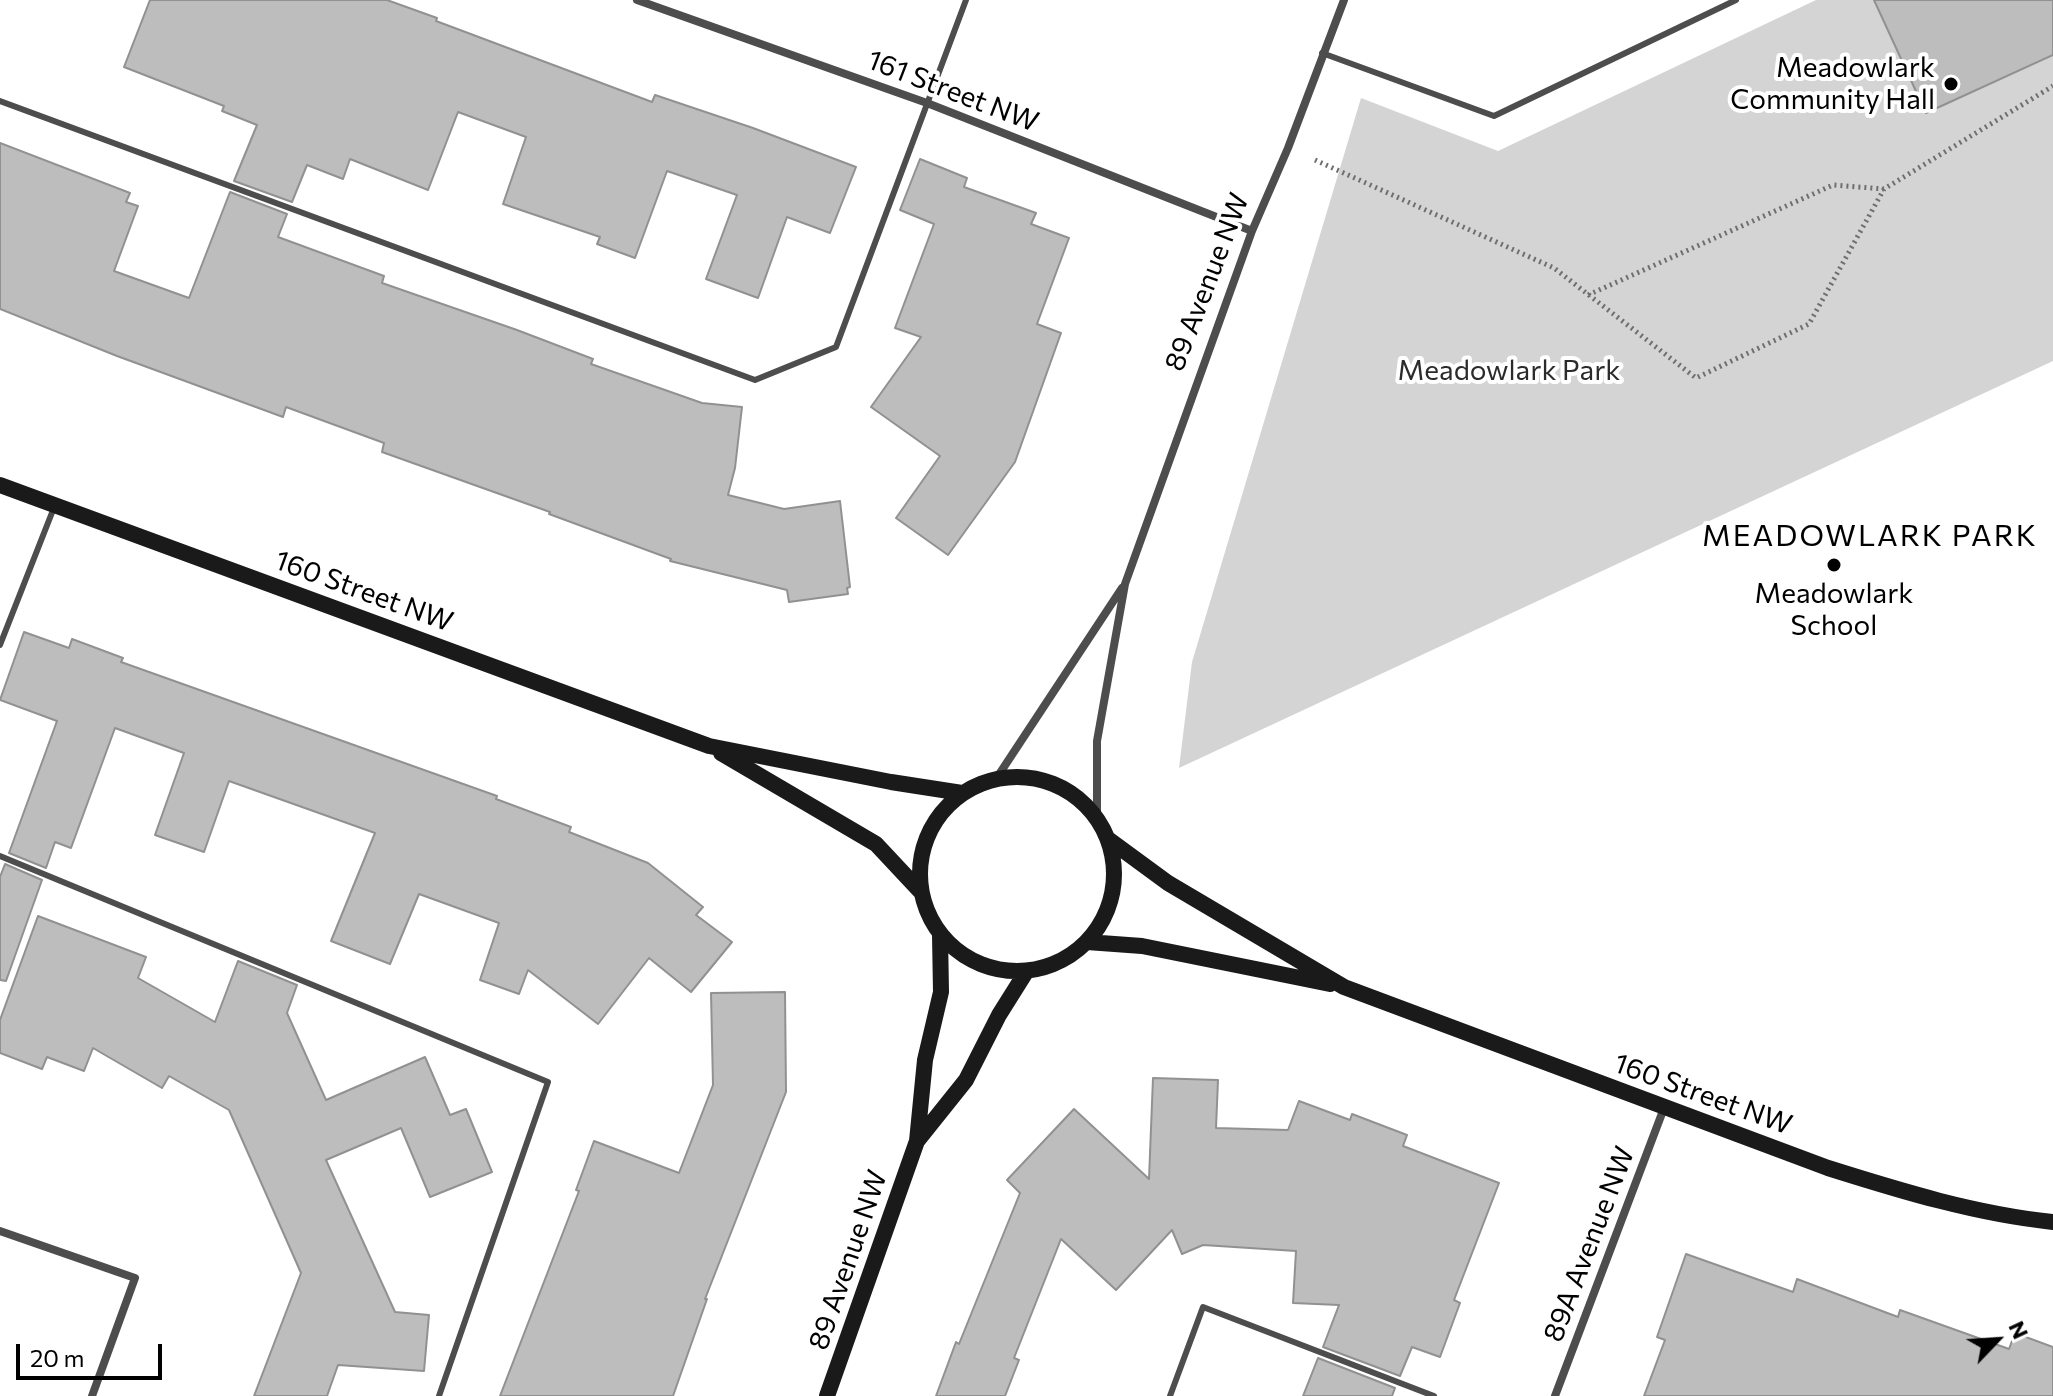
<!DOCTYPE html>
<html>
<head>
<meta charset="utf-8">
<style>
  body { margin:0 }
  #map { position:relative; width:2053px; height:1396px; overflow:hidden; background:#fff; font-family:Commissioner,sans-serif }
  canvas { display:block }
  .north { position:absolute; left:1957px; top:1300px; width:80px; height:80px; -webkit-text-stroke:6px #fff; paint-order:stroke; rotate:65deg; font-size:22px; font-weight:700; line-height:32px; text-align:center; color:#000 }
  .north::after { content:''; display:block; margin:auto; width:28px; height:36px; background:#000; clip-path:polygon(50% 0,100% 100%,50% 72%,0 100%) }
  .scale { position:absolute; left:16px; top:1344px; width:146px; height:36px; box-sizing:border-box; border:4px solid #000; border-top:0; padding-left:10px; font-size:24px; line-height:28px; white-space:nowrap; color:#000; -webkit-text-stroke:6px #fff; paint-order:stroke }
</style>
</head>
<body>
<div id="map">
<canvas width="2053" height="1396"></canvas>
<div class="north">N</div>
<div class="scale">20 m</div>
</div>
<script>
const c = document.querySelector('canvas').getContext('2d');
c.lineJoin = 'round';
function paint(path, color) {
  c.fillStyle = color;
  c.fill(path, 'evenodd');
}
function stroke(path, color, width, dash) {
  c.strokeStyle = color;
  c.lineWidth = width;
  c.lineCap = dash ? 'butt' : 'round';
  c.setLineDash(dash || []);
  c.stroke(path);
}
function drawText(font, color, halo, rows, align = 'center') {
  c.font = font + ' Commissioner,sans-serif';
  c.lineWidth = 8;
  c.setLineDash([]);
  c.textBaseline = 'middle';
  c.strokeStyle = halo;
  c.fillStyle = color;
  for (const [text, x, y, turn = 0] of rows) {
    c.save();
    c.translate(x, y);
    c.rotate((+turn || 0) * Math.PI / 180);
    c.textAlign = isNaN(turn) ? turn : align;
    if (halo) c.strokeText(text, 0, 0);
    c.fillText(text, 0, 0);
    c.restore();
  }
}
paint(new Path2D(`
  M 1816,0 L 2053,0 L 2053,361 L 1179,768 L 1192,662 L 1361,98 L 1498,151 Z`), '#d4d4d4');
const building = new Path2D(`
  M 150,0 L 387,0 L 437,18 L 436,21 L 652,102 L 655,95 L 753,128 L 856,167 L 830,233 L 787,217 L 758,298 L 706,279 L 737,195 L 667,171 L 635,258 L 597,244 L 600,237 L 503,204 L 526,137 L 458,112 L 428,190 L 350,159 L 343,179 L 307,165 L 292,202 L 234,181 L 257,125 L 222,111 L 224,106 L 124,67 Z
  M 1874,0 L 2053,0 L 2053,55 L 1926,113 Z
  M 0,143 L 130,193 L 126,202 L 138,206 L 114,271 L 189,298 L 230,192 L 287,214 L 278,237 L 384,276 L 382,283 L 517,330 L 593,359 L 591,364 L 702,403 L 742,407 L 735,468 L 728,495 L 784,509 L 840,501 L 850,587 L 847,588 L 848,594 L 789,602 L 787,590 L 670,561 L 671,559 L 549,514 L 550,512 L 382,452 L 384,443 L 286,407 L 283,417 L 117,356 L 0,309 Z
  M 920,159 L 967,178 L 964,187 L 1036,213 L 1031,224 L 1069,238 L 1037,324 L 1061,333 L 1015,462 L 948,555 L 896,518 L 940,456 L 871,407 L 921,337 L 895,328 L 934,224 L 900,210 Z
  M 24,632 L 69,648 L 72,639 L 123,658 L 121,662 L 497,796 L 496,799 L 571,827 L 569,832 L 648,863 L 703,907 L 696,915 L 732,942 L 691,992 L 649,958 L 598,1024 L 528,970 L 519,994 L 480,980 L 499,923 L 419,894 L 390,964 L 331,941 L 375,833 L 229,781 L 204,852 L 155,835 L 184,753 L 115,728 L 71,848 L 55,842 L 46,868 L 9,853 L 57,721 L 0,700 Z
  M 5,864 L 42,880 L 6,981 L 0,980 L 0,877 Z
  M 38,916 L 146,957 L 138,978 L 215,1022 L 238,961 L 297,985 L 287,1013 L 326,1100 L 425,1057 L 450,1115 L 466,1109 L 492,1172 L 430,1197 L 401,1128 L 326,1160 L 395,1312 L 429,1315 L 424,1371 L 338,1365 L 327,1396 L 254,1396 L 301,1273 L 229,1110 L 169,1076 L 162,1088 L 93,1048 L 84,1071 L 47,1057 L 42,1069 L 0,1053 L 0,1020 Z
  M 785,992 L 786,1092 L 705,1299 L 707,1299 L 673,1396 L 500,1396 L 579,1191 L 576,1190 L 594,1141 L 679,1173 L 713,1085 L 711,993 Z
  M 1153,1078 L 1218,1080 L 1216,1128 L 1288,1130 L 1299,1101 L 1350,1120 L 1352,1114 L 1407,1135 L 1403,1146 L 1499,1183 L 1454,1300 L 1460,1303 L 1440,1357 L 1412,1347 L 1400,1376 L 1323,1347 L 1339,1305 L 1293,1303 L 1296,1251 L 1203,1245 L 1182,1254 L 1172,1230 L 1116,1290 L 1061,1239 L 1014,1358 L 1019,1360 L 1005,1396 L 936,1396 L 956,1342 L 959,1344 L 1020,1193 L 1007,1180 L 1074,1109 L 1149,1179 Z
  M 1686,1254 L 1793,1292 L 1797,1279 L 1898,1317 L 1900,1310 L 2009,1349 L 2015,1333 L 2053,1347 L 2053,1396 L 1644,1396 L 1665,1340 L 1657,1337 Z
  M 1318,1358 L 1395,1388 L 1392,1396 L 1303,1396 Z`);
paint(building, '#bdbdbd');
stroke(building, '#919191', 2);
stroke(new Path2D(`
  M 1315,160 L 1554,268 L 1696,378 L 1809,324 L 1884,189 L 2053,86
  M 1588,295 L 1833,185 L 1884,189`), '#6f6f6f', 5, [2, 4]);
stroke(new Path2D(`
  M 1322,53 L 1494,116 L 1736,0
  M 0,101 L 755,380 L 836,347 L 966,0
  M 0,645 L 55,505
  M 0,856 L 548,1082 L 439,1396
  M 1170,1396 L 1203,1307 L 1434,1396`), '#4d4d4d', 6);
stroke(new Path2D(`
  M 637,0 L 927,103 L 1252,231
  M 996,779 L 1122,588
  M 1097,819 L 1097,741 L 1125,584 L 1252,231 L 1288,148 L 1344,0
  M 0,1231 L 135,1278 L 92,1396
  M 1555,1396 L 1664,1108`), '#4d4d4d', 8);
stroke(new Path2D(`
  M 0,485 L 709,746 L 891,782 L 962,793
  M 721,753 L 876,844 L 920,891
  M920 874a97 97 0 1 1 194 0a97 97 0 1 1-194 0Z
  M 1108,839 L 1168,883 L 1344,987 L 1828,1168 C 1901,1191 1976,1214 2053,1222
  M 1087,942 L 1142,946 L 1330,984
  M 918,1140 L 966,1080 L 999,1015 L 1026,972
  M 827,1396 L 917,1141 L 925,1060 L 941,992 L 940,935`), '#1a1a1a', 16);
for (const [x, y, r, color] of [
  [1951,84,8,"#000"],
  [1834,565,8,"#000"]
]) {
  const dot = new Path2D();
  dot.arc(x, y, r, 0, 2 * Math.PI);
  c.fillStyle = color;
  c.fill(dot);
  stroke(dot, '#fff', 3);
}
drawText('28px', '#000', '#fff', [
  ["Meadowlark",1935,68],
  ["Community Hall",1935,100],
  ["Meadowlark",1834,594,"center"],
  ["School",1834,626,"center"]
], 'right');
drawText('28px', '#000', '#fff', [
  ["161 Street NW",953,91,21],
  ["89 Avenue NW",1207,282,-69],
  ["160 Street NW",364,591,20],
  ["160 Street NW",1703,1094,20],
  ["89A Avenue NW",1589,1244,-69],
  ["89 Avenue NW",848,1260,-71]
]);
drawText('28px', '#2b2b2b', '#fff', [
  ["Meadowlark Park",1509,371]
]);
c.letterSpacing = '2px';
drawText('30px', '#000', '#fff', [
  ["MEADOWLARK PARK",1870,536]
]);
c.letterSpacing = '0px';
</script>
</body>
</html>
